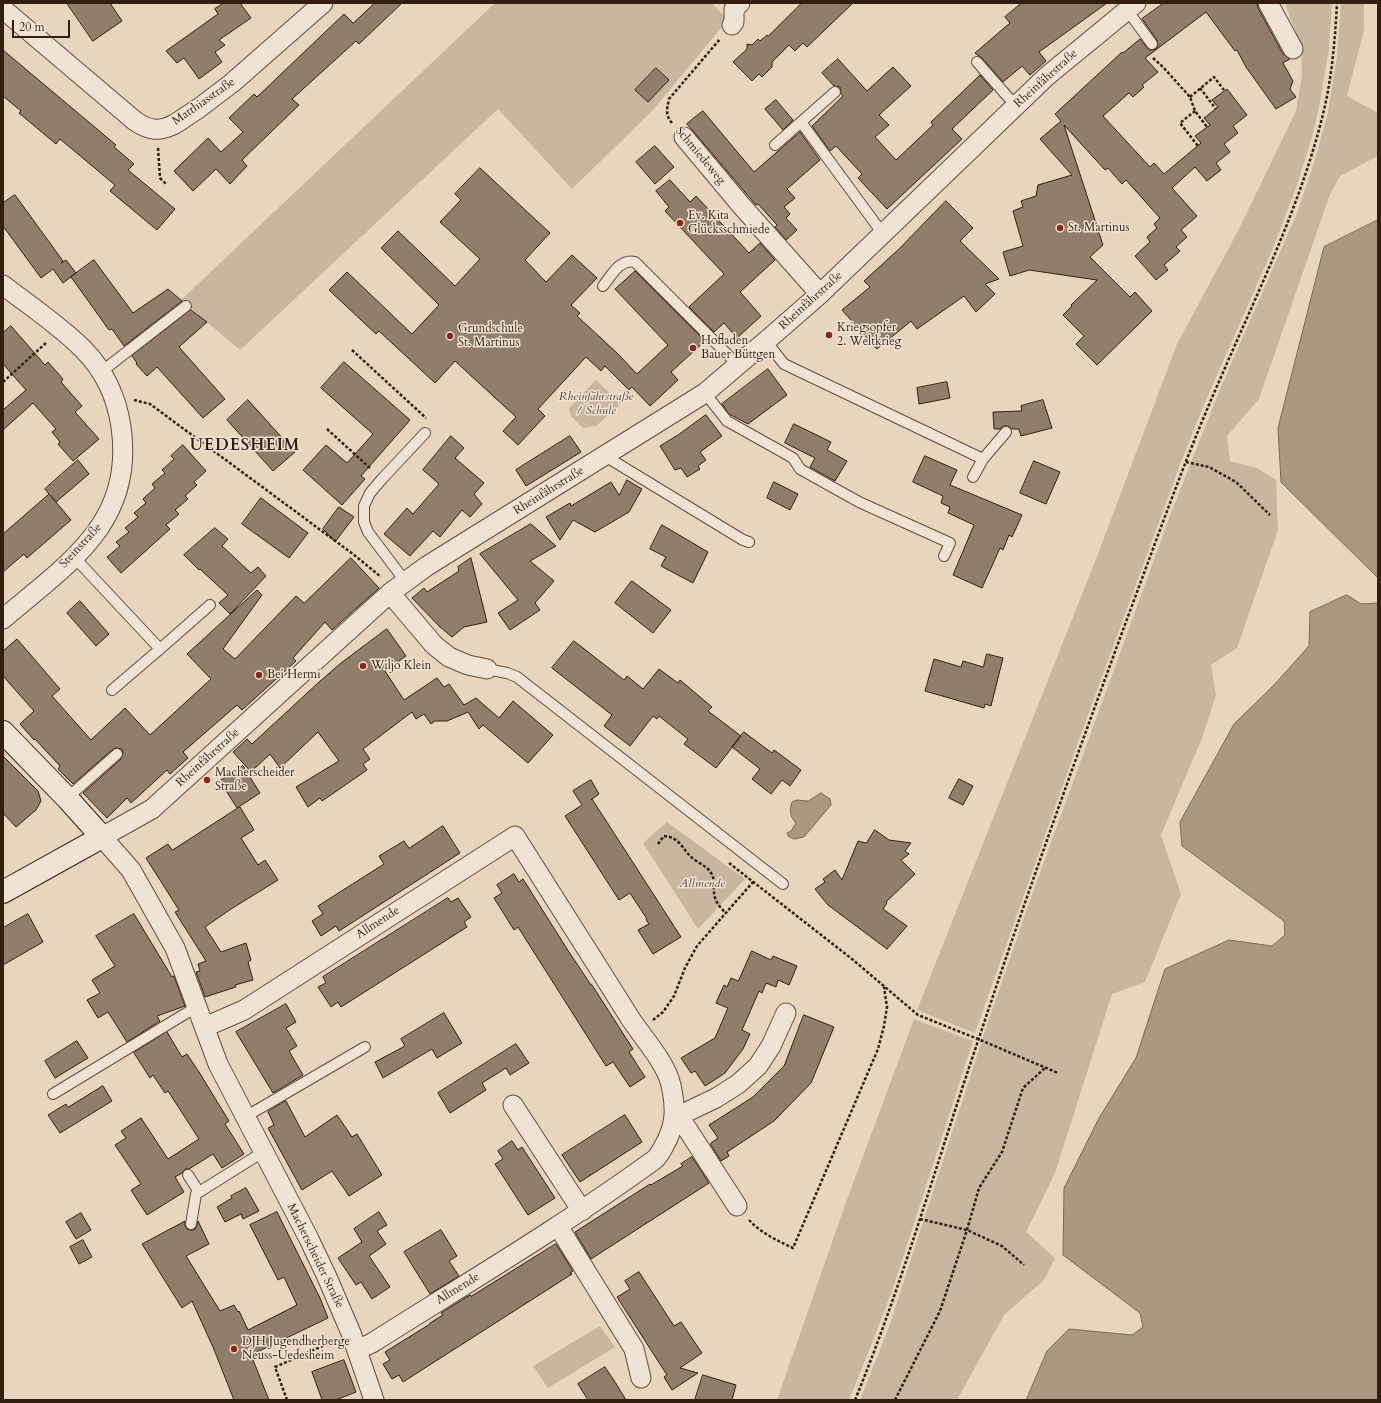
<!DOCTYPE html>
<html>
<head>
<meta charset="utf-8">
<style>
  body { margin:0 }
  #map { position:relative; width:1381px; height:1403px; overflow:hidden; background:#e7d6bd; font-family:Cardo,serif }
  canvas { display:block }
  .frame { position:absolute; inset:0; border:4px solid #331f10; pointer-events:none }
  .scale { position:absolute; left:12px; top:20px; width:58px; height:18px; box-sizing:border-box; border:2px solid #331f10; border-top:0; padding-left:5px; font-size:12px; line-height:14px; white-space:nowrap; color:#331f10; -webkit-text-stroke:3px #efe4d4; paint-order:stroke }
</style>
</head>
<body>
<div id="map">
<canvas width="1381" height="1403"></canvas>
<div class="frame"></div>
<div class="scale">20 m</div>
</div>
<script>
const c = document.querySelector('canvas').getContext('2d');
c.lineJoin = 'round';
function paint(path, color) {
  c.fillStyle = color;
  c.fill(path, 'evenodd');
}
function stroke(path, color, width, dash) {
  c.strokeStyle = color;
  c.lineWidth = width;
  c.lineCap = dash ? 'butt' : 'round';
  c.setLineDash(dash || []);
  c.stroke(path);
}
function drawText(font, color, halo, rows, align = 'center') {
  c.font = font + ' Cardo,serif';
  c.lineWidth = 3;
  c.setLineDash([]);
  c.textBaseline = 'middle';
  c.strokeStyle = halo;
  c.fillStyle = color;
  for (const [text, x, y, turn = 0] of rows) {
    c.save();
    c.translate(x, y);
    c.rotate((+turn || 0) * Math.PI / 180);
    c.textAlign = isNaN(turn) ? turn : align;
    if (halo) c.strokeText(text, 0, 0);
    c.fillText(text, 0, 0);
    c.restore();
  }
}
paint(new Path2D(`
  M 495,3 L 712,3 L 728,20 L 652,111 L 572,189 L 498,109 L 240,350 L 181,300 Z
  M 1285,3 L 1332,3 L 1329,49 L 1319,107 L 1313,134 L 1297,185 L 1274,246 L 1205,402 L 1181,462 L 1081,734 L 975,1033 L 917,1010 L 1098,554 L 1177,344 L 1238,231 L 1296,111 L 1302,75 L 1301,48 Z
  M 1341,3 L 1364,3 L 1364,30 L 1347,96 L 1378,113 L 1378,156 L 1340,176 L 1329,197 L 1259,399 L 1227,436 L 1230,461 L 1257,468 L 1276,480 L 1278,530 L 1237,648 L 1211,665 L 1216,695 L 1202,738 L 1161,835 L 1181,894 L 1145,982 L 1112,994 L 1055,1173 L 1026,1232 L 1055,1258 L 1044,1280 L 1004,1315 L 957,1400 L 860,1400 L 889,1327 L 985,1031 L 1030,900 L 1171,513 L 1221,387 L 1297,213 L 1314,163 L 1328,112 L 1337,56 Z
  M 596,380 L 621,404 L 596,426 L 583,428 L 571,416 L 569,408 Z
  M 667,822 L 745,879 L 698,929 L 643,843 Z
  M 914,1019 L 973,1041 L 894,1285 L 874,1338 L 849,1400 L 777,1400 L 845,1205 Z
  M 600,1326 L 615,1347 L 548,1388 L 533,1366 Z`), '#c8b7a0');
const water = new Path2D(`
  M 1378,220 L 1378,578 L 1281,482 L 1278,428 L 1324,247 Z
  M 1347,595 L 1361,604 L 1378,603 L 1378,1400 L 1026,1400 L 1047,1351 L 1069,1329 L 1132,1335 L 1143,1327 L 1140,1313 L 1063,1255 L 1064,1188 L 1099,1118 L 1136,1058 L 1165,969 L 1229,940 L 1272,946 L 1285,935 L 1284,921 L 1182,846 L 1180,822 L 1234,724 L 1274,685 L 1309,646 L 1310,612 Z
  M 821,793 L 830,799 L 831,805 L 804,837 L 794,839 L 788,836 L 787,833 L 791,831 L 796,823 C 790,817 789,810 792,802 L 797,800 L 808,801 Z`);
paint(water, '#aa9882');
stroke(water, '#7a6854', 1);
const building = new Path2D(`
  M 67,3 L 110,3 L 122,21 L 93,41 Z
  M 224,3 L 240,3 L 251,18 L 219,40 L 225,45 L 215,52 L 222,62 L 199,79 L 184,58 L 177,63 L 166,51 L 218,14 L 215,9 Z
  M 375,3 L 402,3 L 359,44 L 356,41 L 292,99 L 299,105 L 242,160 L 247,166 L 230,184 L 216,169 L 193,191 L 174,171 L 208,138 L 221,152 L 243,132 L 229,118 L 254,94 L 257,97 L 344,14 L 353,23 Z
  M 802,3 L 853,3 L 807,47 L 803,43 L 795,51 L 789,45 L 772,62 L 772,67 L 762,77 L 759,74 L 752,81 L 733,62 L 747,49 L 747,44 L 752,45 L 758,39 L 760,41 L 767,35 L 768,36 Z
  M 1022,3 L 1107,3 L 1039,52 L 1046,61 L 1030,75 L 1022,66 L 1003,82 L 982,58 L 975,53 L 1010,23 L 1005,17 Z
  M 1164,3 L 1257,3 L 1258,8 L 1283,54 L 1290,59 L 1283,63 L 1293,81 L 1290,89 L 1296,97 L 1276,109 L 1246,67 L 1237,50 L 1235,51 L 1206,12 L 1145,58 L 1158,72 L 1142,85 L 1144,87 L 1133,97 L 1129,93 L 1103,116 L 1150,167 L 1154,163 L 1164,174 L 1201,143 L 1195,136 L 1210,125 L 1204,118 L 1218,107 L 1212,100 L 1227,89 L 1247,115 L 1233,126 L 1238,133 L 1224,144 L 1230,152 L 1216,163 L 1221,170 L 1207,181 L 1195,167 L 1172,188 L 1197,216 L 1181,230 L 1187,237 L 1176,247 L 1180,251 L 1164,265 L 1168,270 L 1156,280 L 1135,256 L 1150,242 L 1147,237 L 1157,228 L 1154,224 L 1160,218 L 1126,180 L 1122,184 L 1108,168 L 1105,170 L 1064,125 L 1103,245 L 1090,257 L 1130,297 L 1135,292 L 1152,311 L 1097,365 L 1076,344 L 1084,336 L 1063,315 L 1072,306 L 1071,305 L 1097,280 L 1029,270 L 1010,276 L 1003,252 L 1023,246 L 1013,211 L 1023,207 L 1021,201 L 1036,196 L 1038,185 L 1072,175 L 1040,139 L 1061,121 L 1055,114 L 1122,52 L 1123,53 L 1140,39 L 1149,50 L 1153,50 L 1156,49 L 1158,46 L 1157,40 L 1142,19 Z
  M 3,50 L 116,145 L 114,147 L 134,164 L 128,170 L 175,209 L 157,230 L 110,191 L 115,185 L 60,139 L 56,144 L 19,113 L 21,111 L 3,96 Z
  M 838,59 L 867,91 L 893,67 L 911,86 L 879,115 L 889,125 L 875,137 L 896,160 L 933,125 L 931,122 L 980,75 L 993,90 L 952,129 L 962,139 L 887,209 L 858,178 L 862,174 L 836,146 L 830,151 L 812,126 L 843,96 L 841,94 L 840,87 L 834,86 L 822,73 Z
  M 656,68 L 669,80 L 648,102 L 635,90 Z
  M 776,100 L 793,120 L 783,130 L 765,109 Z
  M 703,111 L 754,172 L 800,132 L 820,160 L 787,189 L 795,198 L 784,207 L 790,214 L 786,218 L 797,230 L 786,240 L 775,227 L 777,225 L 758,204 L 756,205 L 687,124 Z
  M 655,146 L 674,167 L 655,184 L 636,162 Z
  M 480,168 L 550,233 L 525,260 L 546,282 L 572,255 L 597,278 L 571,305 L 580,313 L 577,316 L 617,353 L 637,374 L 668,345 L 615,289 L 635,271 L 705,341 L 671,372 L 678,380 L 650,406 L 632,387 L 629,390 L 605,366 L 601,371 L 586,357 L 538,409 L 545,416 L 518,445 L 503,431 L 516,417 L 455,361 L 435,383 L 379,331 L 376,334 L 329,290 L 347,272 L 412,334 L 439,305 L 381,248 L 398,231 L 455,286 L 480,259 L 440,222 L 461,200 L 455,194 Z
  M 670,180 L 690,202 L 696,196 L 749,253 L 760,243 L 775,260 L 740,292 L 761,316 L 737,338 L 724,323 L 714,332 L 689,307 L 724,274 L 665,211 L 669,207 L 656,191 Z
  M 15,195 L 63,261 L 61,263 L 66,260 L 76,273 L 63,283 L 53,269 L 41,278 L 3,226 L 3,203 Z
  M 946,201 L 973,228 L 960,241 L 999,279 L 985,284 L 995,294 L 976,312 L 964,296 L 917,329 L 911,321 L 877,349 L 842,310 L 870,287 L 864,281 L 899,249 Z
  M 94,260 L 133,313 L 168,289 L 182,301 L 124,346 L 112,329 L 109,330 L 71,277 Z
  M 191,310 L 207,322 L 179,347 L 225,399 L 203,418 L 157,367 L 147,376 L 136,364 L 137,363 L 132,356 Z
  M 11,326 L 45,365 L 48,362 L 63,379 L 61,382 L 82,406 L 75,412 L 99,439 L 73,461 L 58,444 L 60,442 L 52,432 L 56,429 L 33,403 L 3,430 L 3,410 L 26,390 L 3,364 L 3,333 Z
  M 344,362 L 410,420 L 361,476 L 365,479 L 342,505 L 303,470 L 326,445 L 347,463 L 373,434 L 321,388 Z
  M 768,369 L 787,395 L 748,424 L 729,414 L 722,404 Z
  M 947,382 L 950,398 L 919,404 L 917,388 Z
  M 248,400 L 295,452 L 273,471 L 227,420 Z
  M 1043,400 L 1052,428 L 1021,436 L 1019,429 L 1012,429 L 1008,426 L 1003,426 L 1000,429 L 994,429 L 993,412 L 1022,411 L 1021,406 Z
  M 706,415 L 722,436 L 700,452 L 706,460 L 698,466 L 700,469 L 687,477 L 681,468 L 675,470 L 660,446 L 678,435 Z
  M 794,424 L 831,442 L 827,450 L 847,461 L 835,481 L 810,467 L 815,458 L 785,443 Z
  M 451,436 L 464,448 L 455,458 L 484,483 L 474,494 L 482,504 L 470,517 L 462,510 L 440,537 L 433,531 L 410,556 L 384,534 L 407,508 L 413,514 L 439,484 L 423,470 Z
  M 570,436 L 581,452 L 526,486 L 516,470 Z
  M 183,445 L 206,471 L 194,482 L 197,485 L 185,496 L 188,499 L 175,510 L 179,514 L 166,525 L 170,529 L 121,573 L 107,557 L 120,546 L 116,542 L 129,532 L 125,528 L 138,517 L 134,513 L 146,503 L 143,499 L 155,488 L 152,484 L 165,473 L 162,470 L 174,459 L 171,456 Z
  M 925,456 L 957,470 L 950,485 L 1022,515 L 1012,537 L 1009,535 L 1003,550 L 1000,548 L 982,588 L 953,575 L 974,525 L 948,513 L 950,507 L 941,503 L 943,496 L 913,482 Z
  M 78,460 L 89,474 L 56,502 L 50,495 L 71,520 L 27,558 L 24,554 L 3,572 L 3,534 L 49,494 L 45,489 Z
  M 1034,461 L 1060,472 L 1046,504 L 1020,493 Z
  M 627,480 L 642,489 L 629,512 L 595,532 L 573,520 L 560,540 L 546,517 L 570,503 L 571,506 L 611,482 L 619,495 Z
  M 774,482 L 798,494 L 790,510 L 767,498 Z
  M 261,498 L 308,533 L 289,558 L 242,524 Z
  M 339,507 L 354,517 L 335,542 L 323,529 Z
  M 531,524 L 556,546 L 530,561 L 554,581 L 535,603 L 540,610 L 510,630 L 498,613 L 518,600 L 480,554 Z
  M 662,525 L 708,552 L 693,583 L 661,566 L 666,557 L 650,549 Z
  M 215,528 L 228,539 L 222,546 L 251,573 L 258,567 L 266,576 L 230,614 L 219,603 L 228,595 L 200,569 L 199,570 L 184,555 Z
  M 351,558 L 379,588 L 332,630 L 325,622 L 293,658 L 296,661 L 242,710 L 237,705 L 183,752 L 188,758 L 170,774 L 167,770 L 131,803 L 127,798 L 107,818 L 83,793 L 121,759 L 123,753 L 122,749 L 116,748 L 113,749 L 73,784 L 58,769 L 60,766 L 35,739 L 34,740 L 20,724 L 34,711 L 3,676 L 3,651 L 17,639 L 60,689 L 52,696 L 91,740 L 125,708 L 150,735 L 211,679 L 187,654 L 257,590 L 262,595 L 223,649 L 235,659 L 296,596 L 304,603 Z
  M 471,558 L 487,622 L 464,627 L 452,637 L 440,627 L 412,598 L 424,588 L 427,592 L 459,571 L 458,567 Z
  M 632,581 L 671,610 L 653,633 L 615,603 Z
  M 80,601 L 109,634 L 96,646 L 67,613 Z
  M 387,629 L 406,656 L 385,671 L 404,700 L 437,678 L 444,687 L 449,684 L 464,705 L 476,698 L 499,718 L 513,701 L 553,735 L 528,763 L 483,725 L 479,729 L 468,712 L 447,721 L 435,721 L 431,724 L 424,714 L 416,719 L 412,712 L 363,749 L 370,759 L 363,764 L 367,770 L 322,801 L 320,798 L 308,807 L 296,787 L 339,761 L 318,732 L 280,768 L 270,754 L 251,772 L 233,752 L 247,739 L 252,744 L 319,682 L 341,663 Z
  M 574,641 L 624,680 L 627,676 L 643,689 L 659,669 L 678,683 L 680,680 L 712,707 L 708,711 L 741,736 L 716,768 L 684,744 L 688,739 L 659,716 L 657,719 L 653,716 L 630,746 L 604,726 L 612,715 L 552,668 Z
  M 987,654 L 1003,658 L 991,706 L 985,704 L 984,708 L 925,691 L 934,659 L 961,667 L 963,661 L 983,667 Z
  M 744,732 L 772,753 L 774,750 L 801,770 L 790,786 L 782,780 L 771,794 L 752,779 L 760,769 L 732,747 Z
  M 3,756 L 38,791 L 41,801 L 36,810 L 16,827 L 3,813 Z
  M 243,766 L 260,793 L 237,808 L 220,781 Z
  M 959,779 L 973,786 L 963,805 L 949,798 Z
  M 591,780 L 599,794 L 591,800 L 592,799 L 681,937 L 653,954 L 638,930 L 649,924 L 646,920 L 647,919 L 630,893 L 619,900 L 565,816 L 582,805 L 573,791 Z
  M 240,807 L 254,830 L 241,838 L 258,865 L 265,860 L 278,880 L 231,909 L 205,927 L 221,952 L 246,943 L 251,960 L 248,962 L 253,980 L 235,985 L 236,987 L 205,997 L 196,972 L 200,971 L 198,964 L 206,961 L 175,912 L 179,910 L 146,858 L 168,844 L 172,850 Z
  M 443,826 L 460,853 L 339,931 L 336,926 L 321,936 L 312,921 L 323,914 L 318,906 L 384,864 L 379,856 L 404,841 L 409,848 Z
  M 875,830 L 889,840 L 911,843 L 905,851 L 909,854 L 901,860 L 915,874 L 886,902 L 887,903 L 883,909 L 907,926 L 887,949 L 828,905 L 815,889 L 825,882 L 823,879 L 835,870 L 842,880 L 858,841 L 866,843 Z
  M 514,874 L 519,882 L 523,879 L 567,949 L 591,985 L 592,985 L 633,1049 L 629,1052 L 645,1077 L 630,1087 L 613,1062 L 606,1066 L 518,927 L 514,930 L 494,898 L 502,893 L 497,885 Z
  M 448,898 L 451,902 L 458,898 L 471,917 L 464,922 L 467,927 L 341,1007 L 338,1002 L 331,1007 L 318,987 L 326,983 L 323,977 Z
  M 28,914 L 43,942 L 3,965 L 3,928 Z
  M 134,914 L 172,977 L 174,976 L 185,1006 L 157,1016 L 160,1021 L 127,1042 L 108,1012 L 98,1018 L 87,1000 L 100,993 L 92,980 L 115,966 L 96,936 Z
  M 752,951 L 771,960 L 773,956 L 797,966 L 789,985 L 778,980 L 776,987 L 766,983 L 762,993 L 759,991 L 742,1030 L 750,1034 L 743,1049 L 725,1073 L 705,1086 L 695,1071 L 691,1073 L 681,1058 L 715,1038 L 728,1008 L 716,1003 L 724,985 L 727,987 L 731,978 L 738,981 Z
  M 286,1004 L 296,1022 L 286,1028 L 297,1046 L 289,1051 L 303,1075 L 273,1093 L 236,1032 Z
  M 444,1013 L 462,1043 L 437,1058 L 432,1049 L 383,1078 L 375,1062 L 405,1046 L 401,1039 Z
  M 804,1015 L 834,1027 L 811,1083 L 774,1121 L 727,1152 L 729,1156 L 721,1161 L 711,1145 L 711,1143 L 718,1138 L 709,1125 L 753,1097 L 784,1066 Z
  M 167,1032 L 182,1057 L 187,1054 L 199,1072 L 229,1121 L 225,1124 L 244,1154 L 222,1168 L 213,1154 L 189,1169 L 185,1169 L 182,1173 L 175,1177 L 184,1192 L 147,1215 L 131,1190 L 141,1184 L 115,1145 L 126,1138 L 121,1131 L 141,1118 L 168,1159 L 199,1139 L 168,1091 L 165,1093 L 153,1075 L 150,1078 L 134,1053 Z
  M 77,1041 L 88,1058 L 55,1078 L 45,1061 Z
  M 516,1044 L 529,1063 L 510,1075 L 506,1068 L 482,1083 L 486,1090 L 450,1113 L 438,1093 Z
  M 103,1086 L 112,1101 L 60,1133 L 48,1115 L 66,1104 L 68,1107 Z
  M 286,1101 L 305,1137 L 337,1115 L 352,1137 L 357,1134 L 382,1175 L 349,1196 L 332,1171 L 302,1190 L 268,1128 L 274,1125 L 268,1112 Z
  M 625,1115 L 642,1142 L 580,1182 L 562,1155 Z
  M 512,1141 L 518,1150 L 522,1147 L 555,1198 L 528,1215 L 495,1164 L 503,1159 L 498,1151 Z
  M 692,1157 L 709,1183 L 591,1259 L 575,1232 L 650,1184 L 651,1185 L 683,1166 L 681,1164 Z
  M 246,1188 L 259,1211 L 243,1219 L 241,1214 L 225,1222 L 217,1207 L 232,1198 L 231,1196 Z
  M 277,1212 L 320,1298 L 328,1318 L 251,1355 L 269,1400 L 234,1400 L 213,1347 L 192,1301 L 182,1308 L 142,1244 L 185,1221 L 185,1226 L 187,1229 L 190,1230 L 194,1230 L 196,1228 L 198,1221 L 209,1244 L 186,1256 L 220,1311 L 234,1305 L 238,1312 L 239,1311 L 248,1330 L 297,1305 L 284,1277 L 278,1280 L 250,1225 Z
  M 379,1212 L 387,1225 L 377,1231 L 386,1244 L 369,1256 L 390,1287 L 372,1299 L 361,1282 L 356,1285 L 338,1258 L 362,1242 L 354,1229 Z
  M 81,1213 L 91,1230 L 76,1239 L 66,1222 Z
  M 441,1230 L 457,1256 L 449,1261 L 459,1276 L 430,1294 L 404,1252 Z
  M 83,1240 L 92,1257 L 79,1264 L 70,1247 Z
  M 556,1244 L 573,1271 L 570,1273 L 572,1274 L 403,1382 L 399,1375 L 392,1379 L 383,1364 L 390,1360 L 385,1352 L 430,1324 L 430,1323 L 443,1315 L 441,1313 L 470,1295 L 471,1296 Z
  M 639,1272 L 674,1326 L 681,1322 L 702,1353 L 680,1368 L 698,1373 L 672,1390 L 664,1377 L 667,1375 L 617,1297 L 630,1289 L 625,1281 Z
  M 344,1360 L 356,1392 L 336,1400 L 322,1400 L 312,1372 Z
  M 605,1367 L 615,1382 L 626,1400 L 588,1400 L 578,1384 Z
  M 703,1375 L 736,1385 L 732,1400 L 695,1400 Z`);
paint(building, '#917e6a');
stroke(building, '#331f10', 1);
const lane = new Path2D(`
  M 1127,10 L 1152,44
  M 977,62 L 1016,106
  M 835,92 L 801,122 L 883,234
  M 775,145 L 801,122
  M 603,286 C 611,276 620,258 635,262 L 738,365
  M 766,341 L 784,364 L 983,459 L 1006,432
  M 101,372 L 186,306
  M 705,393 L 727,421 L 793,458 L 800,469 L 859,502 L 950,543 L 944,556
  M 605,456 L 743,540 L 749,542
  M 973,477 L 983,459
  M 74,557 L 160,649 L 210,605
  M 405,581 L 368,532 L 364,522 L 364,506 L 370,493 L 382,479 L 425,433
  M 487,669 L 507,673 L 517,677 L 783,884
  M 112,690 L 160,649
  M 67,798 L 117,754
  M 53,1094 L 198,1006
  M 245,1117 L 365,1047
  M 188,1175 L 199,1192
  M 191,1224 L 196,1194 L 263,1152`);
const street = new Path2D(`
  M 1268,3 L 1293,49
  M 3,9 L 135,121 C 150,131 159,132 175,124 L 199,108 L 232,83 L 323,3
  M 732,25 L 734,22 L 734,9 L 740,3
  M 684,137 L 740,204 L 820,294
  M 3,285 C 30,306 59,325 83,349 C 104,370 117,398 121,427 C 135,523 67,564 3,619
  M 390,593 L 434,645 L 449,657 L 468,665 L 487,669
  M 205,1027 L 244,1010 L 515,836 C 553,896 592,957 630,1018 C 643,1038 665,1061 671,1085 C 676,1108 676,1125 664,1146 C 661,1151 659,1156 654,1160 C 563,1226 467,1283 372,1343 L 357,1350
  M 513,1105 L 582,1211
  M 737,1206 L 686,1127 L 674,1118 L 716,1098 L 738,1084 L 758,1066 L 771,1046 L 786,1013
  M 558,1226 L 634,1349 L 641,1378
  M 374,1400 L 351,1333 L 327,1277 L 309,1239 L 218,1064 L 175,948 L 131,870 L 102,837 L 152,809 L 390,593 L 427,566 L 705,393 L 766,341 L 820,294 L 1047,76 L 1136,3`);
const secondary = new Path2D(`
  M 3,732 L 67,798 L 102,837 L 3,892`);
stroke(lane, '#604d3b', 12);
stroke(street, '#604d3b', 21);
stroke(secondary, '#331f10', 24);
stroke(new Path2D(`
  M 1153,58 L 1163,67 L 1190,97 L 1195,111 L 1207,127
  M 1200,88 L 1216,109
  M 1190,97 L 1214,77 L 1224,90
  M 1195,111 L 1180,123 L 1198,146
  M 672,123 C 665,115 667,109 669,99 L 720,39
  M 158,148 L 160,178 L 166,184
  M 352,350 L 426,418
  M 3,382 L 47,342
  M 134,400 L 150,404 L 353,554 L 381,577
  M 327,429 L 371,469
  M 1186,462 L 1209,467 L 1236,482 L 1270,515
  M 658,844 L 664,836 C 681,837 683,852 695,860 C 702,865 710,868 713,877 C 714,881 713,887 714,892 C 714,900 720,908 726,913
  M 729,863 L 852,959 L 918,1015 L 978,1039 L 1058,1073
  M 653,1020 L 663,1012 L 674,996 L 685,968 L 697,946 L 753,882
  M 920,1219 L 967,1230 L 1002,1246 L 1024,1265
  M 749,1220 C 761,1233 778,1241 793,1248 L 878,1049 L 884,1026 L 887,1007 L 884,987
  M 287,1400 L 275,1367 L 334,1341
  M 855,1400 C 903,1283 937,1161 978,1041 C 1028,890 1082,741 1137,592 C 1163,522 1188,452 1218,384 C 1256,295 1300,208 1323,114 C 1332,78 1335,40 1337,3
  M 895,1400 L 940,1311 L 967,1230 L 979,1188 L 1002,1152 L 1023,1088 L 1045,1068`), '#331f10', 2.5, [3, 2]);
stroke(lane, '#efe4d4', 10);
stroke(street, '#efe4d4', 19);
stroke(secondary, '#efe4d4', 22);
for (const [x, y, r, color] of [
  [680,223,4,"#8f2418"],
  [1060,228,4,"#8f2418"],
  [829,335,4,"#8f2418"],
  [450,336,4,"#8f2418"],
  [693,348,4,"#8f2418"],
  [363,666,4,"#8f2418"],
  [259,675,4,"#8f2418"],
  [207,780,4,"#8f2418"],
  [234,1349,4,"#8f2418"]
]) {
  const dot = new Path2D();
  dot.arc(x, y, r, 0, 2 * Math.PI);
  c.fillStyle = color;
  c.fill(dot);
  stroke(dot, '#efe4d4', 1.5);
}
drawText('12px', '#331f10', '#efe4d4', [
  ["Rheinfährstraße",1046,79,-42],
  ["Matthiasstraße",204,102,-35],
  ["Schmiedeweg",700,156,50],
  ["Rheinfährstraße",811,301,-42],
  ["Rheinfährstraße",549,491,-32],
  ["Steinstraße",81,546,-47],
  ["Rheinfährstraße",208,758,-42],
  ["Allmende",378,923,-33],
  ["Macherscheider Straße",315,1256,64],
  ["Allmende",458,1289,-32]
]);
drawText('12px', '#331f10', '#efe4d4', [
  ["Ev. Kita",688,216],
  ["Glücksschmiede",688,230],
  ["St. Martinus",1068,228],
  ["Kriegsopfer",837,328],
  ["2. Weltkrieg",837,342],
  ["Grundschule",458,329],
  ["St. Martinus",458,343],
  ["Hofladen",701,341],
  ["Bauer Büttgen",701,355],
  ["Wiljo Klein",371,666],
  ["Bei Hermi",267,675],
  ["Macherscheider",215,773],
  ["Straße",215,787],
  ["DJH Jugendherberge",242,1342],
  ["Neuss-Uedesheim",242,1356]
], 'left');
drawText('italic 12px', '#584534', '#efe4d4', [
  ["Rheinfährstraße",596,397],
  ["/ Schule",596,411],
  ["Allmende",702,884]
]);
c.letterSpacing = '1px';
drawText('bold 16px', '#331f10', '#efe4d4', [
  ["UEDESHEIM",245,446]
]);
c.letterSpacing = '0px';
</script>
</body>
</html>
